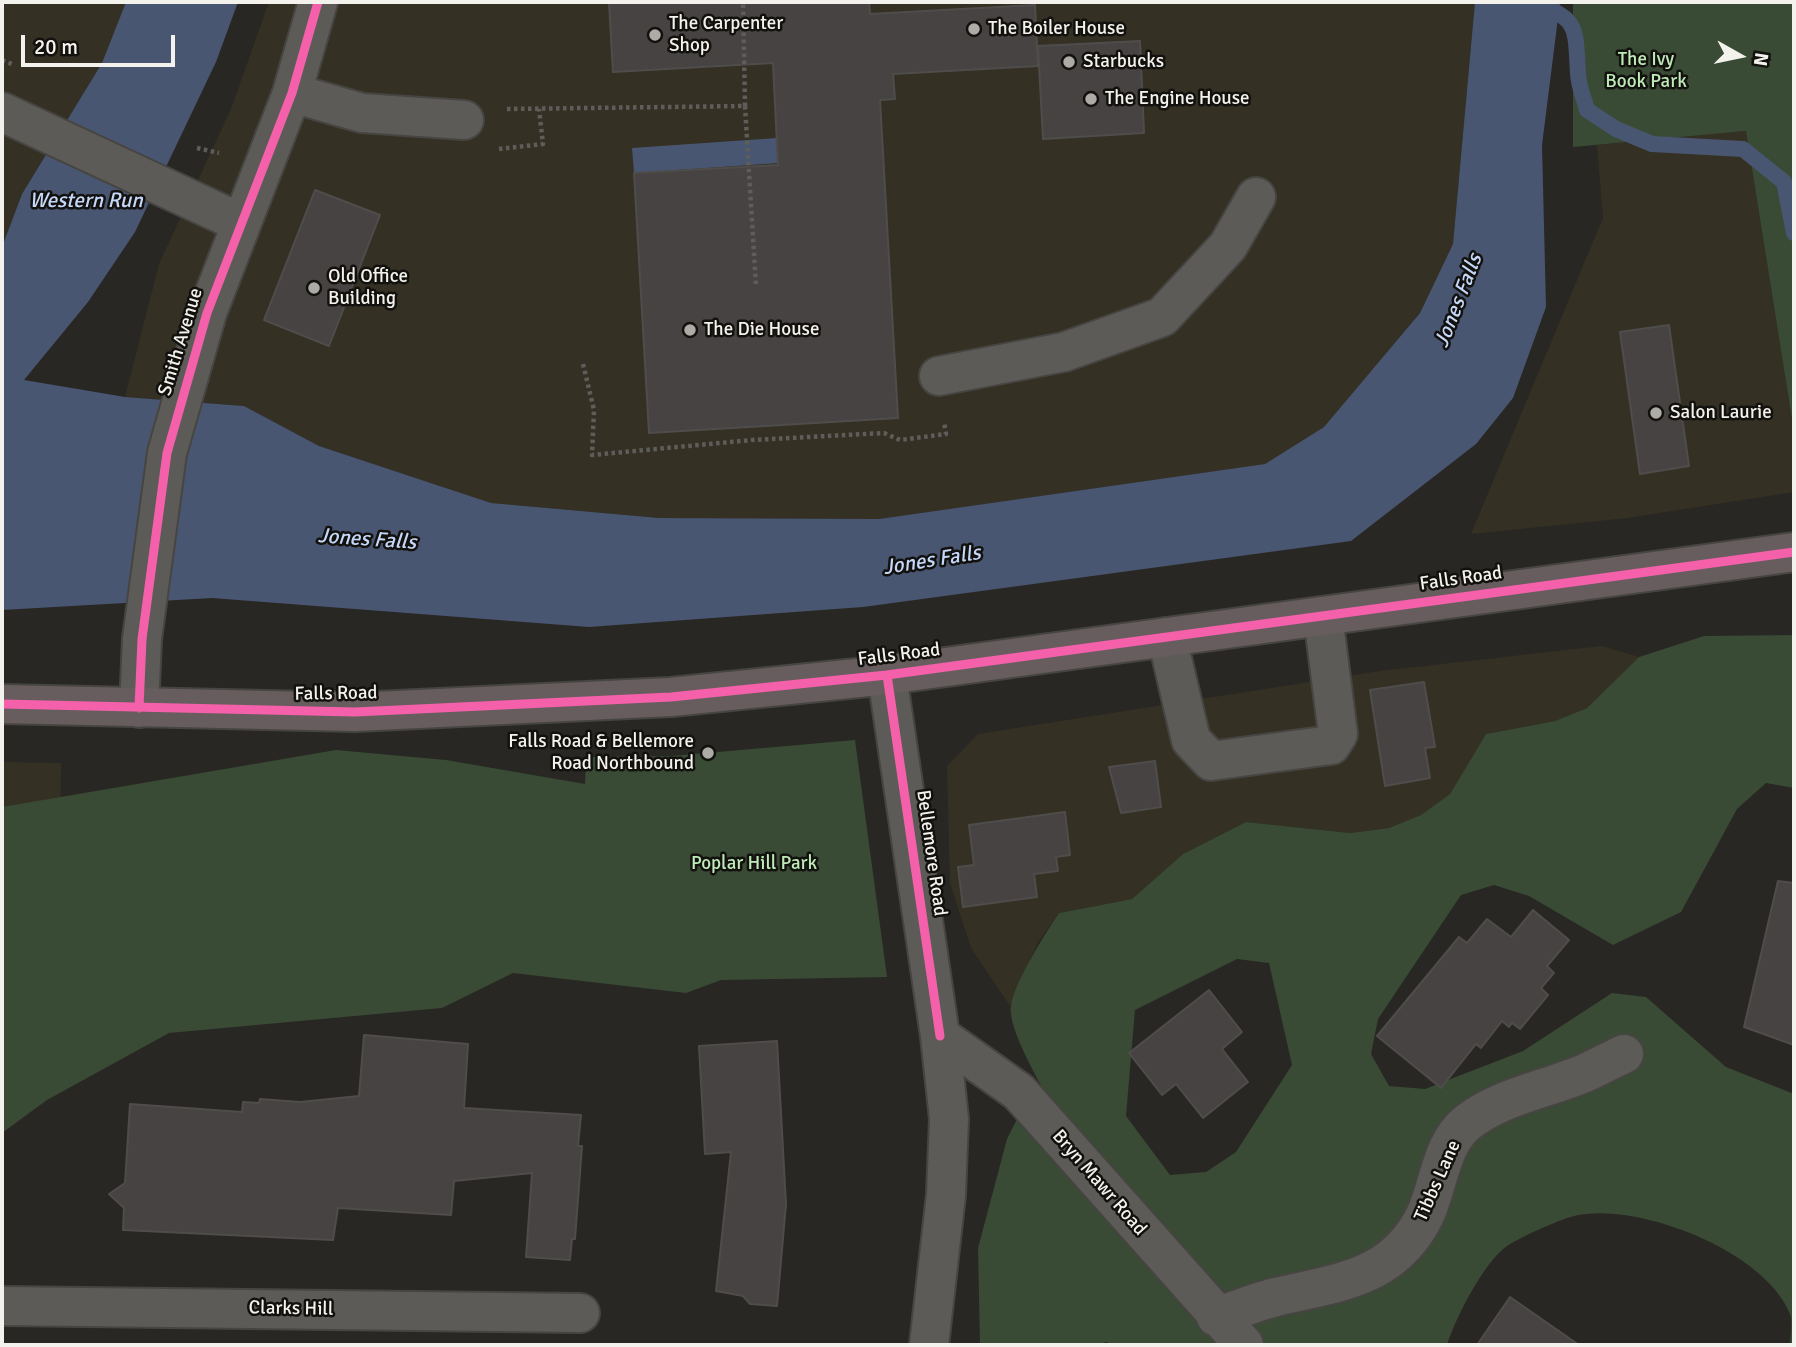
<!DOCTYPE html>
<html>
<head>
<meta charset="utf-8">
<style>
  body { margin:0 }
  #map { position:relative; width:1796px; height:1347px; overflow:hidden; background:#292723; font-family:Signika,sans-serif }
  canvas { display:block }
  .frame { position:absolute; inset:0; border:4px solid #f4f2ed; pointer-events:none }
  .north { position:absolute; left:1705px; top:21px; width:70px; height:70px; -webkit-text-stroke:5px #12110e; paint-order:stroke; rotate:99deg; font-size:19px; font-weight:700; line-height:28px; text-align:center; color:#f4f2ed }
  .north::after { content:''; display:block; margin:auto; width:24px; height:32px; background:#f4f2ed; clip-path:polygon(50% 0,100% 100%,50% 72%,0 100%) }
  .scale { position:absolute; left:21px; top:35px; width:154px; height:32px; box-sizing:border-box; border:4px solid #f4f2ed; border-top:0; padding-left:9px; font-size:21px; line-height:24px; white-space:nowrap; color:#f4f2ed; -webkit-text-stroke:5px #12110e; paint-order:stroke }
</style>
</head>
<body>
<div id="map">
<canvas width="1796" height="1347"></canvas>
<div class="frame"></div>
<div class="north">N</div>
<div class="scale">20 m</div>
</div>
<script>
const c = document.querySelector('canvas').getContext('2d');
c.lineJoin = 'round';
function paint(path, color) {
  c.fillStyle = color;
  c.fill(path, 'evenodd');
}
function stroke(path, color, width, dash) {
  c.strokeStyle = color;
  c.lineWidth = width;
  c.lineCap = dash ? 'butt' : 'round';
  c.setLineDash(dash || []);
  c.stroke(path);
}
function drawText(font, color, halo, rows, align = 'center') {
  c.font = font + ' Signika,sans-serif';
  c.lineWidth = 5;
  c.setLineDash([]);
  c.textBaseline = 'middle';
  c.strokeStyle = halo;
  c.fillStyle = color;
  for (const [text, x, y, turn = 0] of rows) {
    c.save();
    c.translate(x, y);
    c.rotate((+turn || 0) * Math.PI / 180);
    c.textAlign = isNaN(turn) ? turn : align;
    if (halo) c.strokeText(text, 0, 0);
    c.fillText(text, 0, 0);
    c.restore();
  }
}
paint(new Path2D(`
  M 2,2 L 126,2 L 102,63 L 22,194 L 2,247 Z
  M 269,2 L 1475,2 L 1453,244 L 1420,313 L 1324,427 L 1265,464 L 879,519 L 659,518 L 491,503 L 319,446 L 244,406 L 125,397 L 159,264 L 231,109 Z
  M 1746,131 L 1794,432 L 1794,492 L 1627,518 L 1471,534 L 1603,218 L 1597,145 Z
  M 1602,646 L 1639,657 L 1587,708 L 1555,721 L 1486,734 L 1450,794 L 1421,815 L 1389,828 L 1350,833 L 1246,822 L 1183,854 L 1132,899 L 1059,913 L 1038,942 L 1010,1006 L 971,948 L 950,883 L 947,766 L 978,734 L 1380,671 Z
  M 2,762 L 61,763 L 59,987 L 2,987 Z`), '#353024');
paint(new Path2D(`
  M 1573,2 L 1794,2 L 1794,432 L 1746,131 L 1573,147 Z
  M 1794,635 L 1794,788 L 1766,783 L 1737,809 L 1681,912 L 1613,945 L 1529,896 L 1494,885 L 1461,895 L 1378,1019 L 1371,1054 L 1389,1086 L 1425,1089 L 1523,1051 L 1612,993 L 1646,997 L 1726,1067 L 1794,1094 L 1794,1345 L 1790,1345 C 1790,1336 1793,1322 1790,1314 C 1765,1251 1637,1201 1574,1216 C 1558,1220 1521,1237 1507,1246 C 1484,1262 1455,1319 1447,1345 L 1114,1345 L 1106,1342 L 1099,1345 L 980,1345 L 978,1248 L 1007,1139 L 1022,1109 L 1052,1106 C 1041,1084 1007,1029 1011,1005 C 1015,981 1045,934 1059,913 L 1132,899 L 1183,854 L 1246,822 L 1350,833 L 1389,828 L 1421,815 L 1450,794 L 1486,734 L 1555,721 L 1587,708 L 1639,657 L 1704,636 ZM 1237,959 L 1269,963 L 1292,1065 L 1236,1152 L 1206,1172 L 1170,1175 L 1126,1116 L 1135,1010 Z
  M 855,740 L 887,977 L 721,980 L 686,993 L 513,973 L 442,1008 L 169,1033 L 47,1100 L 2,1133 L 2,807 L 336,750 L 446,760 L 585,784 L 586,757 L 672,756 Z`), '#394a35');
paint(new Path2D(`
  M 126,2 L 238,2 L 216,62 L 135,232 L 88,302 L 24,380 L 125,397 L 244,406 L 319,446 L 491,503 L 659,518 L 879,519 L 1265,464 L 1324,427 L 1420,313 L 1453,244 L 1475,2 L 1560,2 L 1542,145 L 1546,307 L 1513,398 L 1476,444 L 1351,541 L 863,607 L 589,627 L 212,598 L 2,610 L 2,247 L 22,194 L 102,63 Z
  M 777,138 L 779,163 L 634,173 L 632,148 Z`), '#495671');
stroke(new Path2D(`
  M 1530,2 C 1580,18 1575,27 1578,73 C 1578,85 1584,98 1587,110 L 1616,129 L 1652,144 L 1743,149 L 1784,182 L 1794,233`), '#495671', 16);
const building = new Path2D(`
  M 609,2 L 869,2 L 870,14 L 1035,5 L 1038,66 L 893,74 L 895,99 L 880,100 L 898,418 L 649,433 L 634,173 L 778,165 L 773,63 L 613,72 Z
  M 1140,41 L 1144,133 L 1043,139 L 1038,46 Z
  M 315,190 L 380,215 L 329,346 L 264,320 Z
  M 1669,325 L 1689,466 L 1640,474 L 1620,332 Z
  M 1424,682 L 1435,747 L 1425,748 L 1430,778 L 1385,786 L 1370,690 Z
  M 1155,761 L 1161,807 L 1121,813 L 1109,767 Z
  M 1065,812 L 1070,855 L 1056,857 L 1058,871 L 1034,874 L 1037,897 L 963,907 L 958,867 L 974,865 L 969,825 Z
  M 1778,881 L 1794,883 L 1794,1045 L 1744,1027 Z
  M 1533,910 L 1569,940 L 1547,966 L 1554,973 L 1541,988 L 1548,995 L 1520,1029 L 1512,1023 L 1509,1027 L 1502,1021 L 1481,1048 L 1476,1044 L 1441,1088 L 1377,1036 L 1459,937 L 1467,943 L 1487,919 L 1511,937 Z
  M 1209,990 L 1242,1032 L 1222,1049 L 1248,1082 L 1203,1118 L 1176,1084 L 1162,1095 L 1129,1053 Z
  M 364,1035 L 468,1044 L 464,1108 L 581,1115 L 578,1146 L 582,1146 L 575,1239 L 572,1239 L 570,1260 L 526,1257 L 532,1173 L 454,1181 L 451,1215 L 338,1208 L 333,1240 L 123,1230 L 124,1208 L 109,1194 L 125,1183 L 130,1104 L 242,1112 L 243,1102 L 259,1103 L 260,1099 L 300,1102 L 359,1096 Z
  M 777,1041 L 786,1204 L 777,1306 L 750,1304 L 743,1296 L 716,1291 L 731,1152 L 705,1154 L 699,1046 Z
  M 1510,1297 L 1579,1345 L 1477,1345 Z`);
paint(building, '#464342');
stroke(building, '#4f4d4b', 2);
const minor = new Path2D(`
  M 292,93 L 362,113 L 464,120
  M 2,112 L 241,223
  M 939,376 L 1064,352 L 1162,317 L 1228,246 L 1256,197
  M 1167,637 L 1191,740 L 1211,761 L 1331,745 L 1338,734 L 1323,616
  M 887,675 L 940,1036 L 949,1119 L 946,1195 L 929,1345
  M 139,708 L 142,639 L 167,453 L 207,313 L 292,93 L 318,2
  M 940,1036 L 1019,1092 L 1244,1345
  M 2,1306 L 580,1313
  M 1216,1317 C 1236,1310 1256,1302 1276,1297 C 1339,1282 1395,1279 1426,1213 C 1439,1184 1441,1143 1468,1122 C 1502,1096 1547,1089 1585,1073 C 1598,1067 1611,1060 1624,1054`);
const major = new Path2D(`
  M 2,704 L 355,712 L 671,697 L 887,675 L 1794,552`);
stroke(minor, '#474542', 42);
stroke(major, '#474542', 42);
stroke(new Path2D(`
  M 2,60 L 14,65
  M 745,106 L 756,287
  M 507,109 L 745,106 L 743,2
  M 197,148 L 219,153
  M 499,149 L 543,144 L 539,109
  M 583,364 L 594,410 L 592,455 L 752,440 L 884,433 L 900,440 L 946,434 L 944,422`), '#5f5d5a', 4.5, [3.5, 3.5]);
stroke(minor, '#5c5b58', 38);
stroke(major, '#685d5e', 38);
stroke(new Path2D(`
  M 887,675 L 940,1036
  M 2,704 L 355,712 L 671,697 L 887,675 L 1794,552
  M 139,708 L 142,639 L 167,453 L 207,313 L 292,93 L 318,2`), '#f560ab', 9);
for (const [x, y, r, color] of [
  [974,29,7,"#adaba6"],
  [655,35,7,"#adaba6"],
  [1069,62,7,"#adaba6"],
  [1091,99,7,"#adaba6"],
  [314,288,7,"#adaba6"],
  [690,330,7,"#adaba6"],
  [1656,413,7,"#adaba6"],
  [708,753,7,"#adaba6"]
]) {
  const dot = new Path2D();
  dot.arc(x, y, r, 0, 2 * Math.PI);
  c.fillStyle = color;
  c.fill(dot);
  stroke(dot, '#12110e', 2.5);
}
drawText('19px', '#f4f2ed', '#12110e', [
  ["The Carpenter",669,24],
  ["Shop",669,46],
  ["The Boiler House",988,29],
  ["Starbucks",1083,62],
  ["The Engine House",1105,99],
  ["Old Office",328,277],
  ["Building",328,299],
  ["The Die House",704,330],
  ["Salon Laurie",1670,413],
  ["Falls Road & Bellemore",694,742,"right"],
  ["Road Northbound",694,764,"right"]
], 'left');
drawText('19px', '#bfebb8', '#12110e', [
  ["The Ivy",1646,60],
  ["Book Park",1646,82],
  ["Poplar Hill Park",754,864]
]);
drawText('19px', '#f4f2ed', '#12110e', [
  ["Smith Avenue",181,342,-73],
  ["Falls Road",1461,579,-8],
  ["Falls Road",899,655,-7],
  ["Falls Road",336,694,-1],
  ["Bellemore Road",931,853,82],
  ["Tibbs Lane",1438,1181,-66],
  ["Bryn Mawr Road",1099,1183,49],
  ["Clarks Hill",291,1309,1]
]);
drawText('italic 21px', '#c6d8f9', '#12110e', [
  ["Western Run",86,201],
  ["Jones Falls",1459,301,-69],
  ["Jones Falls",367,540,4],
  ["Jones Falls",932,561,-9]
]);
</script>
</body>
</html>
